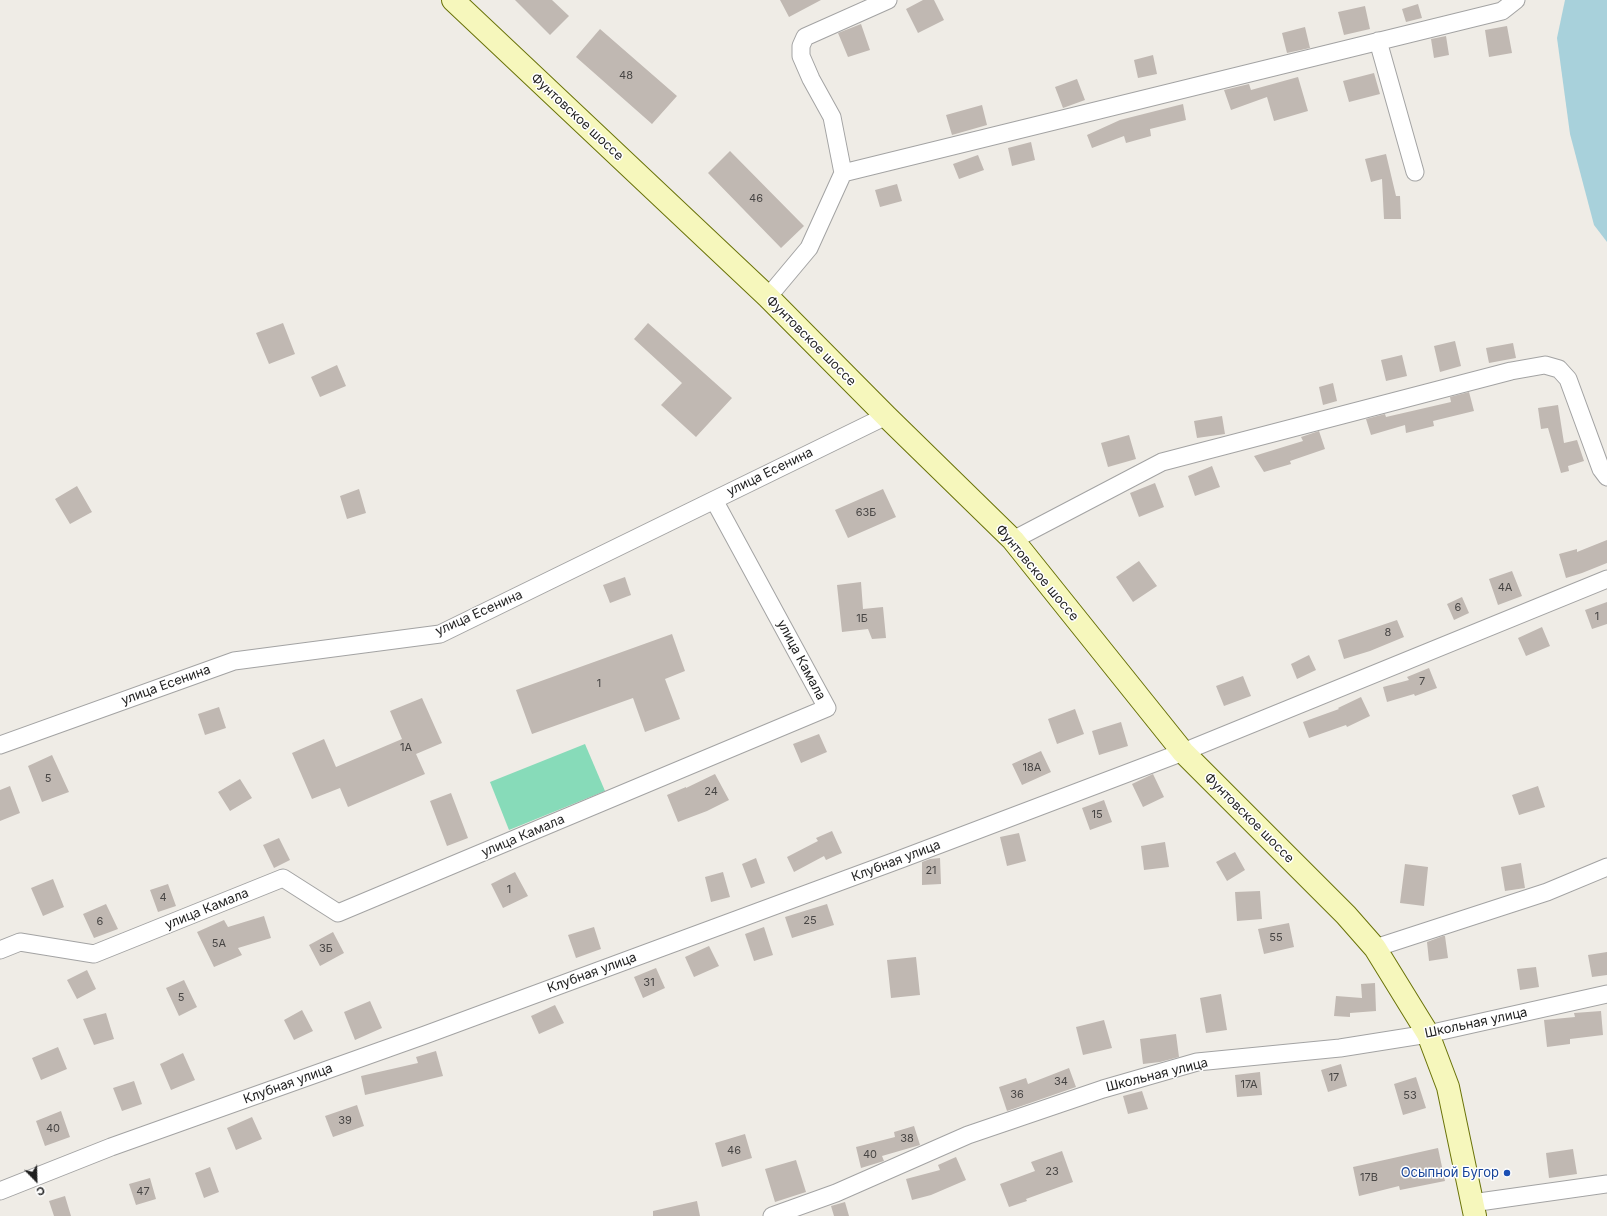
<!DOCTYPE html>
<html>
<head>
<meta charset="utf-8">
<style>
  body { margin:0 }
  #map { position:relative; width:1607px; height:1216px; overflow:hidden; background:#efece6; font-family:Inter,sans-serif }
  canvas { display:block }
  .north { position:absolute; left:16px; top:1160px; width:40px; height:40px; -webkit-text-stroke:3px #fff; paint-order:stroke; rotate:157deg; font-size:11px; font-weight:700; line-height:16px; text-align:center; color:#1f1f1f }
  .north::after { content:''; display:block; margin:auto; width:14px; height:18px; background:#1f1f1f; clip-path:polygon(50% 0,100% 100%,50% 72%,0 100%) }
</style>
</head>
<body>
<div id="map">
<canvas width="1607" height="1216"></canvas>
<div class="north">С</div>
</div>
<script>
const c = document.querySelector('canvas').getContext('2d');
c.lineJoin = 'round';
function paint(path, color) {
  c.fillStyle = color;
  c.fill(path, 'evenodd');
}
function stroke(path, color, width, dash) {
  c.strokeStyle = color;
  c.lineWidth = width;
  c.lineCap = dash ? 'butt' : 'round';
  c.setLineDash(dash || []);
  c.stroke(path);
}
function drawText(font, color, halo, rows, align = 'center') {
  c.font = font + ' Inter,sans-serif';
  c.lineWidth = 3;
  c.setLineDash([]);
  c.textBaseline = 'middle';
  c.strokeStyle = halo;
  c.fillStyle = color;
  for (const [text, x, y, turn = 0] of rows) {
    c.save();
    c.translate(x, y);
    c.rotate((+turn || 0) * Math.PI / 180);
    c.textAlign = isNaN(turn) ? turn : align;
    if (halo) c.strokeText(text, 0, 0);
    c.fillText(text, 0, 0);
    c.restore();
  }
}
paint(new Path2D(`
  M 585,744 L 605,791 L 509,830 L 490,782 Z`), '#87dbb9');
paint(new Path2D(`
  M 1565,0 L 1607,0 L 1607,242 L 1594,225 L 1570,134 L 1557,38 Z`), '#a8d1db');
paint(new Path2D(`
  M 515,0 L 552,0 L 569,16 L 550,35 Z
  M 780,0 L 821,0 L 789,17 Z
  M 923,0 L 934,0 L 944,20 L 918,33 L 906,9 Z
  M 1418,4 L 1422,18 L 1406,22 L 1402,9 Z
  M 1365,6 L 1370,29 L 1344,35 L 1338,12 Z
  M 861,24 L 870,50 L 848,57 L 838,33 Z
  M 1507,26 L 1512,53 L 1489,57 L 1485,30 Z
  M 1305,27 L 1310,48 L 1287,53 L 1282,33 Z
  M 600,29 L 677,96 L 652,124 L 576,57 Z
  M 1446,36 L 1449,55 L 1434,58 L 1431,39 Z
  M 1153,55 L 1157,74 L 1138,78 L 1134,60 Z
  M 1374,73 L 1380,94 L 1349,102 L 1343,81 Z
  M 1298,77 L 1308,111 L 1274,121 L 1267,97 L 1231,110 L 1224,90 L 1249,84 L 1251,90 Z
  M 1077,79 L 1085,100 L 1063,108 L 1055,87 Z
  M 1183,104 L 1186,120 L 1150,129 L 1151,136 L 1126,143 L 1124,136 L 1092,148 L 1087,135 L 1120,120 Z
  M 982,105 L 987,125 L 952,135 L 946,115 Z
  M 1031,142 L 1035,160 L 1012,166 L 1008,148 Z
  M 730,151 L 804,226 L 781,248 L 708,173 Z
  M 1386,154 L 1396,196 L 1400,196 L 1401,219 L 1384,219 L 1382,179 L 1371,182 L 1365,159 Z
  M 978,155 L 984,170 L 959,179 L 953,164 Z
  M 897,184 L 902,201 L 880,207 L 875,190 Z
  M 283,323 L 295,354 L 269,364 L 256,333 Z
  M 648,323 L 732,398 L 696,437 L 661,405 L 682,383 L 634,339 Z
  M 1455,341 L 1461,366 L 1440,372 L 1434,346 Z
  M 1513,343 L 1516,358 L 1489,363 L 1486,348 Z
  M 1402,355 L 1407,376 L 1386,381 L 1381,360 Z
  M 337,365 L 346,386 L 320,397 L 311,377 Z
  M 1333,383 L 1337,401 L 1323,405 L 1319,387 Z
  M 1469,392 L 1474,411 L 1433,421 L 1434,426 L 1406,433 L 1405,425 L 1371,435 L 1366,419 L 1385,414 L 1386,417 L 1451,402 L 1450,397 Z
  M 1558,405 L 1564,443 L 1577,440 L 1584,461 L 1568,466 L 1569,471 L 1561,473 L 1548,428 L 1541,429 L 1538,408 Z
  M 1222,416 L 1225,434 L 1197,438 L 1194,421 Z
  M 1319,431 L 1325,449 L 1290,461 L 1291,464 L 1264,472 L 1254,456 L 1303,441 L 1301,437 Z
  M 1129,435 L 1136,459 L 1108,467 L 1101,443 Z
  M 1212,466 L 1220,487 L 1195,496 L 1188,476 Z
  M 1155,483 L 1164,507 L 1139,517 L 1130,493 Z
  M 77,486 L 92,512 L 70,524 L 55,499 Z
  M 359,489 L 366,513 L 347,519 L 340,496 Z
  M 883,489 L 896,517 L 848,538 L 835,510 Z
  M 1607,540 L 1607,563 L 1582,573 L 1566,578 L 1559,554 L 1577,549 L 1577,552 Z
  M 1139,561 L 1157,586 L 1133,602 L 1116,577 Z
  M 1512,571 L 1522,596 L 1498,605 L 1489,579 Z
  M 625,577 L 631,595 L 610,603 L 603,585 Z
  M 861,582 L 863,609 L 883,607 L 886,638 L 872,639 L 868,629 L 842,632 L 837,585 Z
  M 1462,597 L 1469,613 L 1454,620 L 1447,604 Z
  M 1607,602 L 1607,624 L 1592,629 L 1585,610 Z
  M 1397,620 L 1404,637 L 1370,651 L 1344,659 L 1338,640 Z
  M 1542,627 L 1550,646 L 1526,656 L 1518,638 Z
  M 672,634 L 685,671 L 665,679 L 680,719 L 645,732 L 633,698 L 532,734 L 516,690 Z
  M 1309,655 L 1316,670 L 1297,679 L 1291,664 Z
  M 1429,668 L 1437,688 L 1415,696 L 1414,694 L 1387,702 L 1383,687 L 1409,680 L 1407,677 Z
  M 1243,676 L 1251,696 L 1224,706 L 1216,686 Z
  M 1361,697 L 1370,716 L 1347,727 L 1346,725 L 1309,738 L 1303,722 L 1339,709 L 1338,708 Z
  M 422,698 L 442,743 L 416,754 L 425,774 L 348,807 L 340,788 L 312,799 L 292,753 L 324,739 L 336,767 L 402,739 L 390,711 Z
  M 219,707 L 226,728 L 205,735 L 198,714 Z
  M 1075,709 L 1084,734 L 1057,744 L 1048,719 Z
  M 1121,722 L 1128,746 L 1099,755 L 1092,731 Z
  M 819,734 L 827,752 L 801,763 L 793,744 Z
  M 1041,751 L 1051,772 L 1022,785 L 1012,764 Z
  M 52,755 L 69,792 L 42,802 L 28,766 Z
  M 715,774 L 729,800 L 707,811 L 678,822 L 667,795 L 686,787 L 686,788 Z
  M 1153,774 L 1164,797 L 1143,807 L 1132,784 Z
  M 240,779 L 252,798 L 230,811 L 218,792 Z
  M 10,786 L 20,813 L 0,821 L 0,790 Z
  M 1538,786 L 1545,807 L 1519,815 L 1512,795 Z
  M 451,793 L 468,838 L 447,846 L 430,801 Z
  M 1104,800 L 1112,822 L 1090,830 L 1082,808 Z
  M 832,831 L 842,853 L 826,860 L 824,856 L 794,872 L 787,857 L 818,841 L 816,838 Z
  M 1019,833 L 1026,861 L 1007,866 L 1000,837 Z
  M 279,838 L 290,860 L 274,868 L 263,845 Z
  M 1165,842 L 1169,867 L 1144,870 L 1141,846 Z
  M 1235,852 L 1245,870 L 1227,881 L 1216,862 Z
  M 756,858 L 765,883 L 751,888 L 742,864 Z
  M 940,858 L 941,884 L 922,885 L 922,862 L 930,859 Z
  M 1521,863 L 1525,888 L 1505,891 L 1501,867 Z
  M 1405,864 L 1428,867 L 1424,906 L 1400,903 Z
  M 515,872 L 528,896 L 503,908 L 491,884 Z
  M 723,872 L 730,897 L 711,902 L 705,877 Z
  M 53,879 L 64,907 L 43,916 L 31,888 Z
  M 168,884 L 176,906 L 158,912 L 150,890 Z
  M 1260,891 L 1262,919 L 1237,921 L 1235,892 Z
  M 106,904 L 118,929 L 94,938 L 83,914 Z
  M 827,904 L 834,925 L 792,938 L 785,917 Z
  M 264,916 L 271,938 L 238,948 L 242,955 L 214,967 L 197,932 L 224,920 L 228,927 Z
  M 1289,923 L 1294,947 L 1264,954 L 1258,929 Z
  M 594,927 L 601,949 L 576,958 L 568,935 Z
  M 764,927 L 773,955 L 754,961 L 745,934 Z
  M 333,932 L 344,953 L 320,966 L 309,945 Z
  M 1443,936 L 1445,936 L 1448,958 L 1429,961 L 1427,942 Z
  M 709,946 L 719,966 L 694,977 L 685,957 Z
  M 1607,952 L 1607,975 L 1592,977 L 1588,955 Z
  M 916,957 L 920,995 L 891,998 L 887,960 Z
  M 1536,967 L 1539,987 L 1520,990 L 1517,969 Z
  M 656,968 L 665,988 L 643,998 L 634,977 Z
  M 87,970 L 96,989 L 77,999 L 67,980 Z
  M 184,980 L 197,1007 L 179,1016 L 166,988 Z
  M 1375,983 L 1376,1011 L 1350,1013 L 1350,1017 L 1334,1016 L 1336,996 L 1362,998 L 1361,984 Z
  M 1221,994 L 1227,1030 L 1206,1033 L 1200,998 Z
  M 370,1001 L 382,1028 L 355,1040 L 344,1012 Z
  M 555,1005 L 564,1023 L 539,1034 L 531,1016 Z
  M 302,1010 L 313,1031 L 294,1040 L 284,1020 Z
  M 1601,1011 L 1603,1035 L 1570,1039 L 1570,1044 L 1547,1047 L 1544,1020 L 1575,1017 L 1574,1013 Z
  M 106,1013 L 114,1039 L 94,1045 L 83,1019 Z
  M 1104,1020 L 1112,1048 L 1083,1055 L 1076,1027 Z
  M 1176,1034 L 1179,1057 L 1160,1062 L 1143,1064 L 1140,1039 Z
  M 58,1047 L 67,1069 L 41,1080 L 32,1058 Z
  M 436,1051 L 443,1076 L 365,1095 L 361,1076 L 418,1063 L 416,1057 Z
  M 183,1053 L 195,1080 L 171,1090 L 160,1064 Z
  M 1341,1064 L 1347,1086 L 1328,1092 L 1321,1070 Z
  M 1069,1068 L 1076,1087 L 1007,1111 L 999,1087 L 1026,1078 L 1028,1084 Z
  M 1260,1072 L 1262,1095 L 1237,1097 L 1235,1075 Z
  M 1416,1077 L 1426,1108 L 1403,1115 L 1394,1084 Z
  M 134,1081 L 142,1104 L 122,1111 L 113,1088 Z
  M 1142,1091 L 1148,1109 L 1128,1114 L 1123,1096 Z
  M 357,1105 L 364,1126 L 333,1137 L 325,1116 Z
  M 61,1111 L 70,1137 L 45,1146 L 36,1121 Z
  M 252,1117 L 262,1139 L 236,1150 L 227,1128 Z
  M 914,1126 L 920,1145 L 882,1156 L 884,1161 L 861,1168 L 856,1147 L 895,1137 L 894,1132 Z
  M 745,1134 L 752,1158 L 722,1167 L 715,1143 Z
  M 1438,1148 L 1445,1181 L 1400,1190 L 1399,1186 L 1359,1196 L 1353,1167 Z
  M 1573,1149 L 1577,1174 L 1549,1178 L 1546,1153 Z
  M 1062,1151 L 1073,1182 L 1026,1199 L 1027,1201 L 1009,1207 L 1000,1184 L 1035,1171 L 1031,1162 Z
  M 956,1157 L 966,1180 L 931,1195 L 912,1200 L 906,1179 L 940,1170 L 938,1165 Z
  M 796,1160 L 806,1192 L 775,1202 L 765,1169 Z
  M 210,1167 L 219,1192 L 204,1198 L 195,1173 Z
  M 150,1178 L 156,1199 L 136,1205 L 129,1184 Z
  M 65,1196 L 71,1216 L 54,1216 L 49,1201 Z
  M 697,1201 L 700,1216 L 653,1216 L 653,1211 Z
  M 845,1202 L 849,1216 L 834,1216 L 831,1206 Z`), '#c0b8b2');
const street = new Path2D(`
  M 1378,41 L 1415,172
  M 843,173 L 832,117 L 811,79 L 801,56 L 801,46 L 805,37 L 888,0
  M 768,297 L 809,248 L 843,173 L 1502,11 L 1516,0
  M 1013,540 L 1162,462 L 1511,371 L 1545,365 L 1559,369 L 1568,379 L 1601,469 L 1607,477
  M 0,745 L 234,661 L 440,634 L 886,416
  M 1375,948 L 1547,892 L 1607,867
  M 0,950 L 20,942 L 94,954 L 283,878 L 338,913 L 827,708 L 714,500
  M 0,1191 L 111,1147 L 425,1035 L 901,859 L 1183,752 L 1607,579
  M 1472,1203 L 1607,1184
  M 772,1216 L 836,1193 L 968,1135 L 1103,1089 L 1197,1062 L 1340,1048 L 1428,1034 L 1607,994`);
const secondary = new Path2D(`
  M 453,0 L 768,297 L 886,416 L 1013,540 L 1183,752 L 1346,915 L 1375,948 L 1428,1034 L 1448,1087 L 1475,1216`);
stroke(street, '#a3a3a3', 19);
stroke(secondary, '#6a7309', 24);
stroke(street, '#fff', 17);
stroke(secondary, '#f6f7bc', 22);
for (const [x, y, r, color] of [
  [1507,1173,4,"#1a4fb4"]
]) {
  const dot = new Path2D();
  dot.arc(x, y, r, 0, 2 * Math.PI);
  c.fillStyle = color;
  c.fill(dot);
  stroke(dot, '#fff', 1.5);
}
drawText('11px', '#474544', null, [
  ["48",626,76],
  ["46",756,199],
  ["63Б",866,513],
  ["4А",1505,588],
  ["6",1458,608],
  ["1",1597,617],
  ["1Б",862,619],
  ["8",1388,633],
  ["7",1422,682],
  ["1",599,684],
  ["1А",406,748],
  ["18А",1032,768],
  ["5",48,779],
  ["24",711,792],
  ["15",1097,815],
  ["21",931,871],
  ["1",509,890],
  ["4",163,898],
  ["25",810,921],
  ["6",100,922],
  ["55",1276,938],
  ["5А",219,944],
  ["3Б",326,949],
  ["31",649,983],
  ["5",181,998],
  ["17",1334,1078],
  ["34",1061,1082],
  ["17А",1249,1085],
  ["36",1017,1095],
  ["53",1410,1096],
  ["39",345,1121],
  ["40",53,1129],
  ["38",907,1139],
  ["46",734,1151],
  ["40",870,1155],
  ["23",1052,1172],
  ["17В",1369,1178],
  ["47",143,1192]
]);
drawText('13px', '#1f1f1f', '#fff', [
  ["Фунтовское шоссе",577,117,43],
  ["Фунтовское шоссе",811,341,45],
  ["улица Есенина",770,472,-26],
  ["Фунтовское шоссе",1037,573,50],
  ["улица Есенина",479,613,-24],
  ["улица Камала",801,660,62],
  ["улица Есенина",166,685,-20],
  ["Фунтовское шоссе",1249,818,45],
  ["улица Камала",523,836,-23],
  ["Клубная улица",896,861,-21],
  ["улица Камала",207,909,-22],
  ["Клубная улица",592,973,-20],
  ["Школьная улица",1476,1023,-12],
  ["Школьная улица",1157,1075,-14],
  ["Клубная улица",288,1084,-20]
]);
drawText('13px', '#164399', '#fff', [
  ["Осыпной Бугор",1499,1173]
], 'right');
</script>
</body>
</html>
